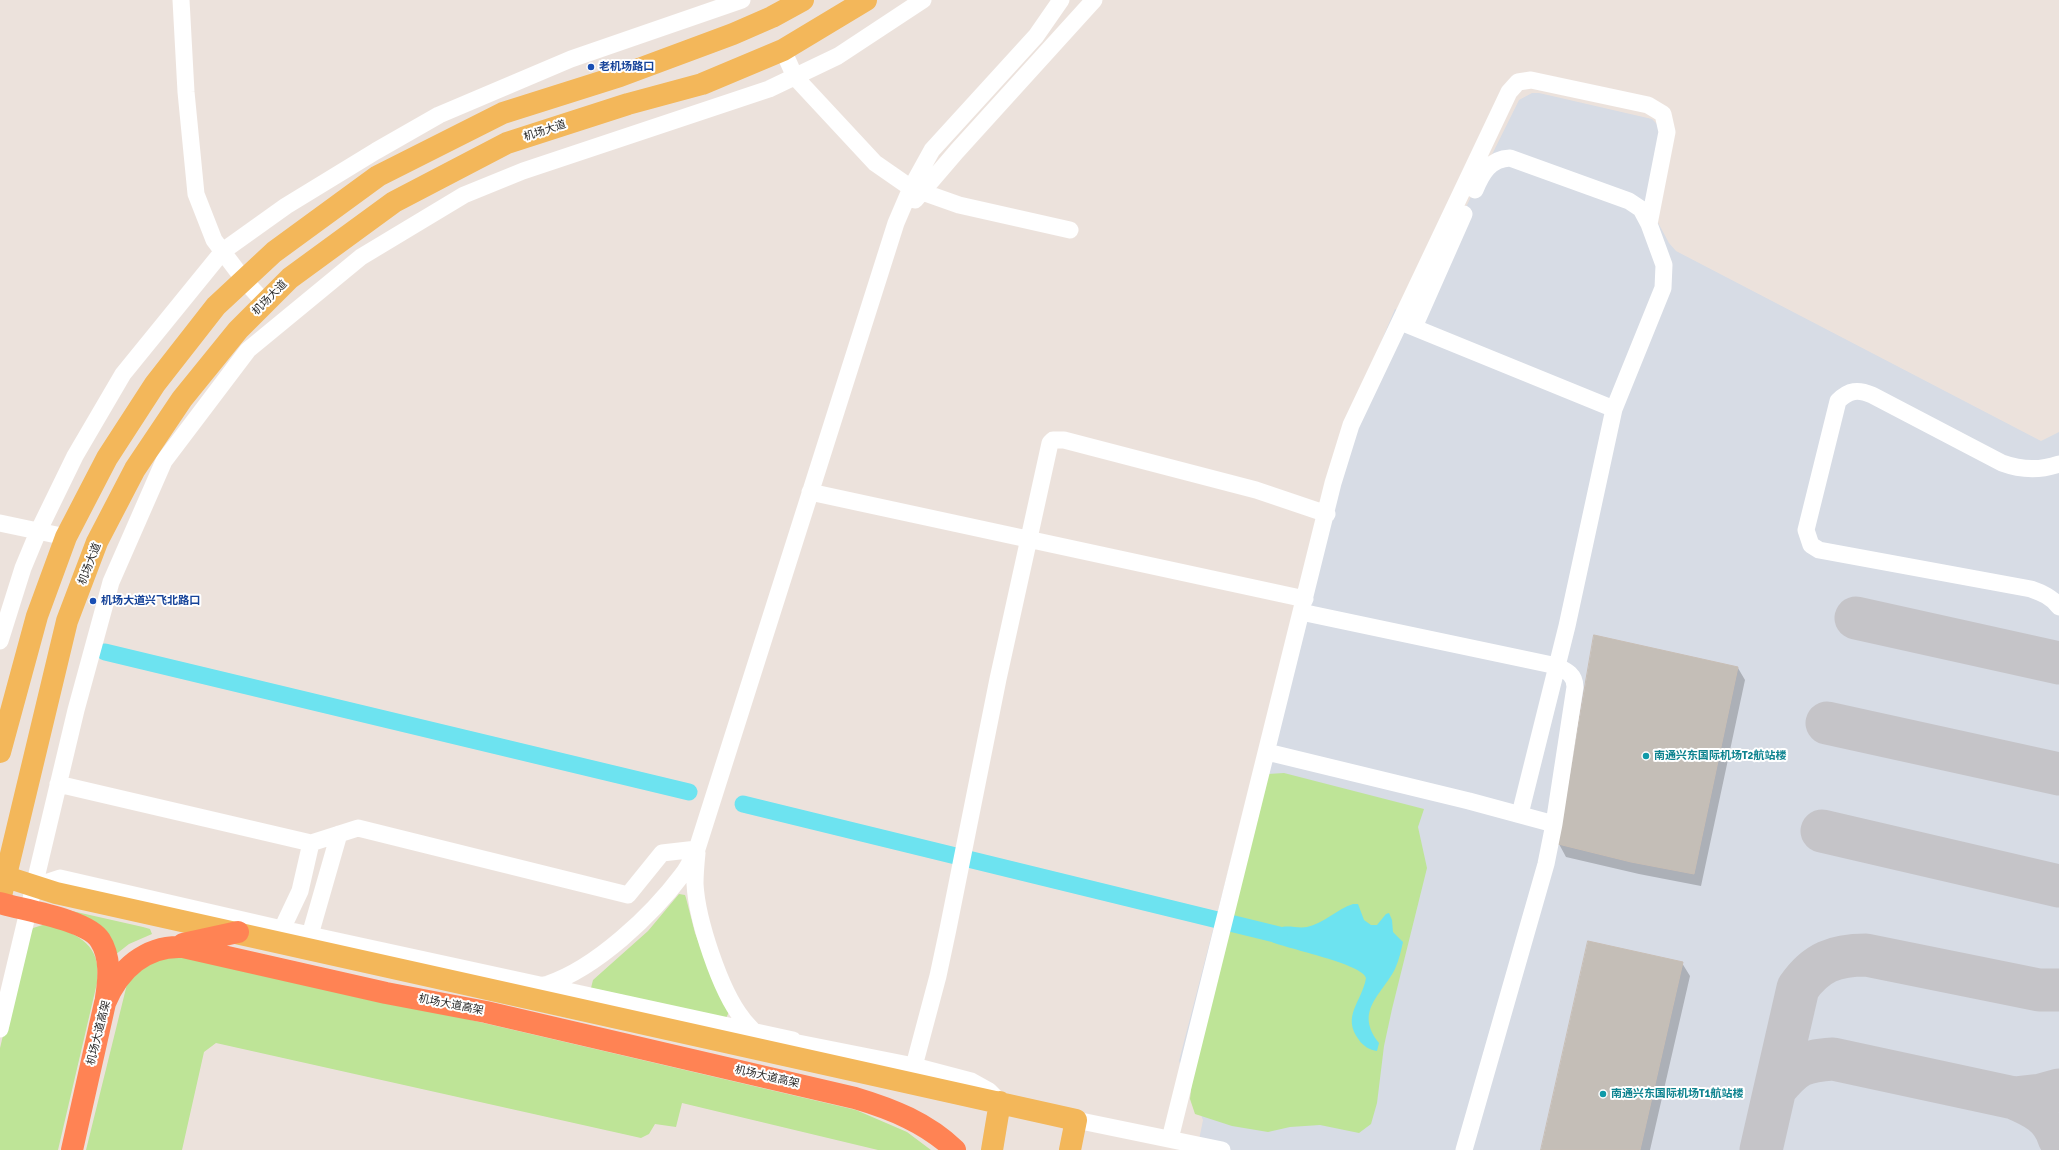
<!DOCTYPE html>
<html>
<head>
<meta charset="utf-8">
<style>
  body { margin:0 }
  canvas { display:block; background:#ece2dc }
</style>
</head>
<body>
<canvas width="2059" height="1150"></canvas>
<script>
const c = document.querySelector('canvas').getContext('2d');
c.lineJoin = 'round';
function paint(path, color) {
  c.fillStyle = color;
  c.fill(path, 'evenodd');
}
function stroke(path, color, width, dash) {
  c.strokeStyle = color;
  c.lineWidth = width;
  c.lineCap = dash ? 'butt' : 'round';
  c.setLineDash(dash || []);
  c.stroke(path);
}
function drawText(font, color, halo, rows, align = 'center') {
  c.font = font + ' Signika,"Noto Sans SC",sans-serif';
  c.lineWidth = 4;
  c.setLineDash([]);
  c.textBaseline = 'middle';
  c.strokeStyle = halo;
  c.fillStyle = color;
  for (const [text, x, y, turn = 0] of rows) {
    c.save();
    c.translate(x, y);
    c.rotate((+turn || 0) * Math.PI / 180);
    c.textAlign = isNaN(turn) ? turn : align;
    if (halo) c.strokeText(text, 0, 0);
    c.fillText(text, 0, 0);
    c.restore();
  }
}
paint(new Path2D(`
  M 1532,93 L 1539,93 L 1652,119 L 1659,126 L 1661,137 L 1648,204 L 1669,243 L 1676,251 L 2041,441 L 2059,432 L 2059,1150 L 1197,1150 L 1203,1120 L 1179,1061 L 1311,550 L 1376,354 L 1395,309 L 1412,316 L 1519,100 Z`), '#d7dce5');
paint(new Path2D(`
  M 1284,773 L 1424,809 L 1418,827 L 1427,868 L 1392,1009 L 1384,1046 L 1377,1103 L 1371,1124 L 1359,1133 L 1320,1125 L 1290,1127 L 1268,1132 L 1232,1126 L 1195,1114 L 1190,1099 L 1194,1062 L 1268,774 Z
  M 679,894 L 685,895 L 686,898 L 695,933 L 706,961 L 729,1012 L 726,1018 L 591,988 L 593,980 L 648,931 Z
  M 50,906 L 143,927 L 150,929 L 152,934 L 129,944 L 115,955 Z
  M 49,923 C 79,937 102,943 97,983 L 58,1150 L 0,1150 L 0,1048 L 25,943 L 33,928 Z
  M 184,953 L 856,1110 L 907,1132 L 931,1150 L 878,1150 L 682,1103 L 676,1127 L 655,1124 L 649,1134 L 641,1138 L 216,1043 L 204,1052 L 182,1150 L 86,1150 L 130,972 L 146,959 Z`), '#bee497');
paint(new Path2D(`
  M 1353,904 L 1358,904 L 1364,920 L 1371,925 L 1377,925 L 1386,914 L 1389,913 L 1392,920 L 1393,932 L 1403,942 C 1401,951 1399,960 1395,969 C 1381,996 1354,1011 1379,1043 L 1377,1051 C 1370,1050 1363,1046 1359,1040 C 1341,1016 1362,1002 1366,978 C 1363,964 1288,949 1272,942 L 1271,933 C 1282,922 1294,929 1307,927 C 1323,924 1337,909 1353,904 Z`), '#6de3f0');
paint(new Path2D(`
  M 1738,668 L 1745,680 L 1701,886 L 1639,874 L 1566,857 L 1559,844 Z
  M 1682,963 L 1690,976 L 1650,1150 L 1541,1150 Z`), '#0003');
stroke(new Path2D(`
  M 105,652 L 689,792
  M 743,804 L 1279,935`), '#6de3f0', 17);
stroke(new Path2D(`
  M 1856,618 L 2059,663
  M 1827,723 L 2059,774
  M 1822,831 L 2059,886
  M 1775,1089 C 1795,1065 1802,1061 1833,1059 L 2014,1098 L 2041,1095 L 2059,1090
  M 2014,1098 C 2035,1107 2052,1115 2059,1138
  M 1761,1150 L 1798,988 C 1816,962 1835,955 1866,955 L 2039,990 L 2059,990`), '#c5c4c8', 43);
const building = new Path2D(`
  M 1594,635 L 1738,667 L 1694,874 L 1631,862 L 1558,844 Z
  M 1588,941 L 1683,962 L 1640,1150 L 1541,1150 Z`);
paint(building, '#c4beb7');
stroke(building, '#c8beb5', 1);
stroke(new Path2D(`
  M 181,0 L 186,92 L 196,194 L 214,240 L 244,280 L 265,303
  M 783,50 L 795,77 L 875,163 L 911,188 L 959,205 L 1070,230
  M 1475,190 C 1482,173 1490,159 1510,158 L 1629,201 L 1641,209 L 1649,224
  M 915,200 L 957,151 L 1094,0
  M 1403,323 L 1614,409
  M 1414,327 L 1464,214
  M 2059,464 C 2039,471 2021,470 2002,463 L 1872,395 C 1858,389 1849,390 1838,401 L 1806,530 L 1811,545 L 1819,550 L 2031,589 C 2042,593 2052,597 2059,607
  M 810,492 L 1305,599
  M 0,523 L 66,537
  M 1301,612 L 1557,666 C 1567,671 1575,675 1575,687 L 1554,824
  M 0,641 L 23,568 L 38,532 L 75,456 L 123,374 L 223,251 L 286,206 L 376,151 L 439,115 L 571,59 L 742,0
  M 1267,752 L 1469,801 L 1554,824 L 1546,864 L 1464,1150
  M 58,784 L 311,843 L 358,828 L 628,895 L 662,853 L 697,849
  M 697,853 C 696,863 695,874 695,884 C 697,920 720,990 742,1018 C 746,1024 752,1029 756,1034
  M 33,887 L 60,878 L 282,929 L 793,1040
  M 282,929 L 300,891 L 311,843
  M 310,935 L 339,834
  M 509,988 C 522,988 535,988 548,984 C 596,968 652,915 682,875 C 688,868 692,858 697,849 L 896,223 L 911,188 L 932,150 L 1036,36 L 1061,0
  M 0,1029 L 76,710 L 111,582 L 164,461 L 248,350 L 361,257 L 464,195 L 523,171 L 769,89 L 838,56 L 923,0
  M 783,1040 L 914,1066 L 971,1081 L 989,1091 L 1000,1102
  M 914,1066 L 938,976 L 948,929 L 998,679 L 1050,443 L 1053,440 L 1064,440 L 1256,490 L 1327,514
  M 1076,1120 L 1222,1150
  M 1170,1139 L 1333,483 L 1351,425 L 1509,92 L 1518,82 L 1531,80 L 1648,105 L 1663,114 L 1667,132 L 1649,224 L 1664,265 L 1663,288 L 1614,409 L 1567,626 L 1520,814`), '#fff', 17);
stroke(new Path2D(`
  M 0,752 L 37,616 L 66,537 L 107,458 L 155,384 L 216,306 L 274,252 L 378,176 L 503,113 L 620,76 L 733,34 L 772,17 L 803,0
  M 0,875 L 56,893 L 1076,1120 L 1070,1150
  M 0,900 L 67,621 L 97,542 L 135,469 L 182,399 L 238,330 L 290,278 L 394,202 L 507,143 L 628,104 L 702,84 L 783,50 L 866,0
  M 992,1150 L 1000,1102`), '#f3b75a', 22);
stroke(new Path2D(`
  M 0,903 C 24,910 88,920 100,940 C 111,957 109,979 106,998
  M 183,944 L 238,932
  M 72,1150 L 105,1003 C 119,969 146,945 183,947 L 386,993 L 486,1012 L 855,1098 C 892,1109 927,1123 955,1150`), '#ff8354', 22);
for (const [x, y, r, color] of [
  [591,67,4,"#1a4fb4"],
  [93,601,4,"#1a4fb4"],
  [1646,756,4,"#0f9aa8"],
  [1603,1094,4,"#0f9aa8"]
]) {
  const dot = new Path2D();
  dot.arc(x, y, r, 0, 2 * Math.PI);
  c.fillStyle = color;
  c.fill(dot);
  stroke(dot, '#fff', 1.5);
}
drawText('bold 11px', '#164399', '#fff', [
  ["老机场路口",599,67],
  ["机场大道兴飞北路口",101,601]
], 'left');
drawText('11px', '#2a2a2a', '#fff', [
  ["机场大道",545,131,-18],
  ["机场大道",270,298,-45],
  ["机场大道",90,564,-69],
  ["机场大道高架",451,1005,11],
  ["机场大道高架",99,1033,-76],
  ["机场大道高架",767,1077,13]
]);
drawText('bold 11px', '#0d838f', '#fff', [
  ["南通兴东国际机场T2航站楼",1654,756],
  ["南通兴东国际机场T1航站楼",1611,1094]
], 'left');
</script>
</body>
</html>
